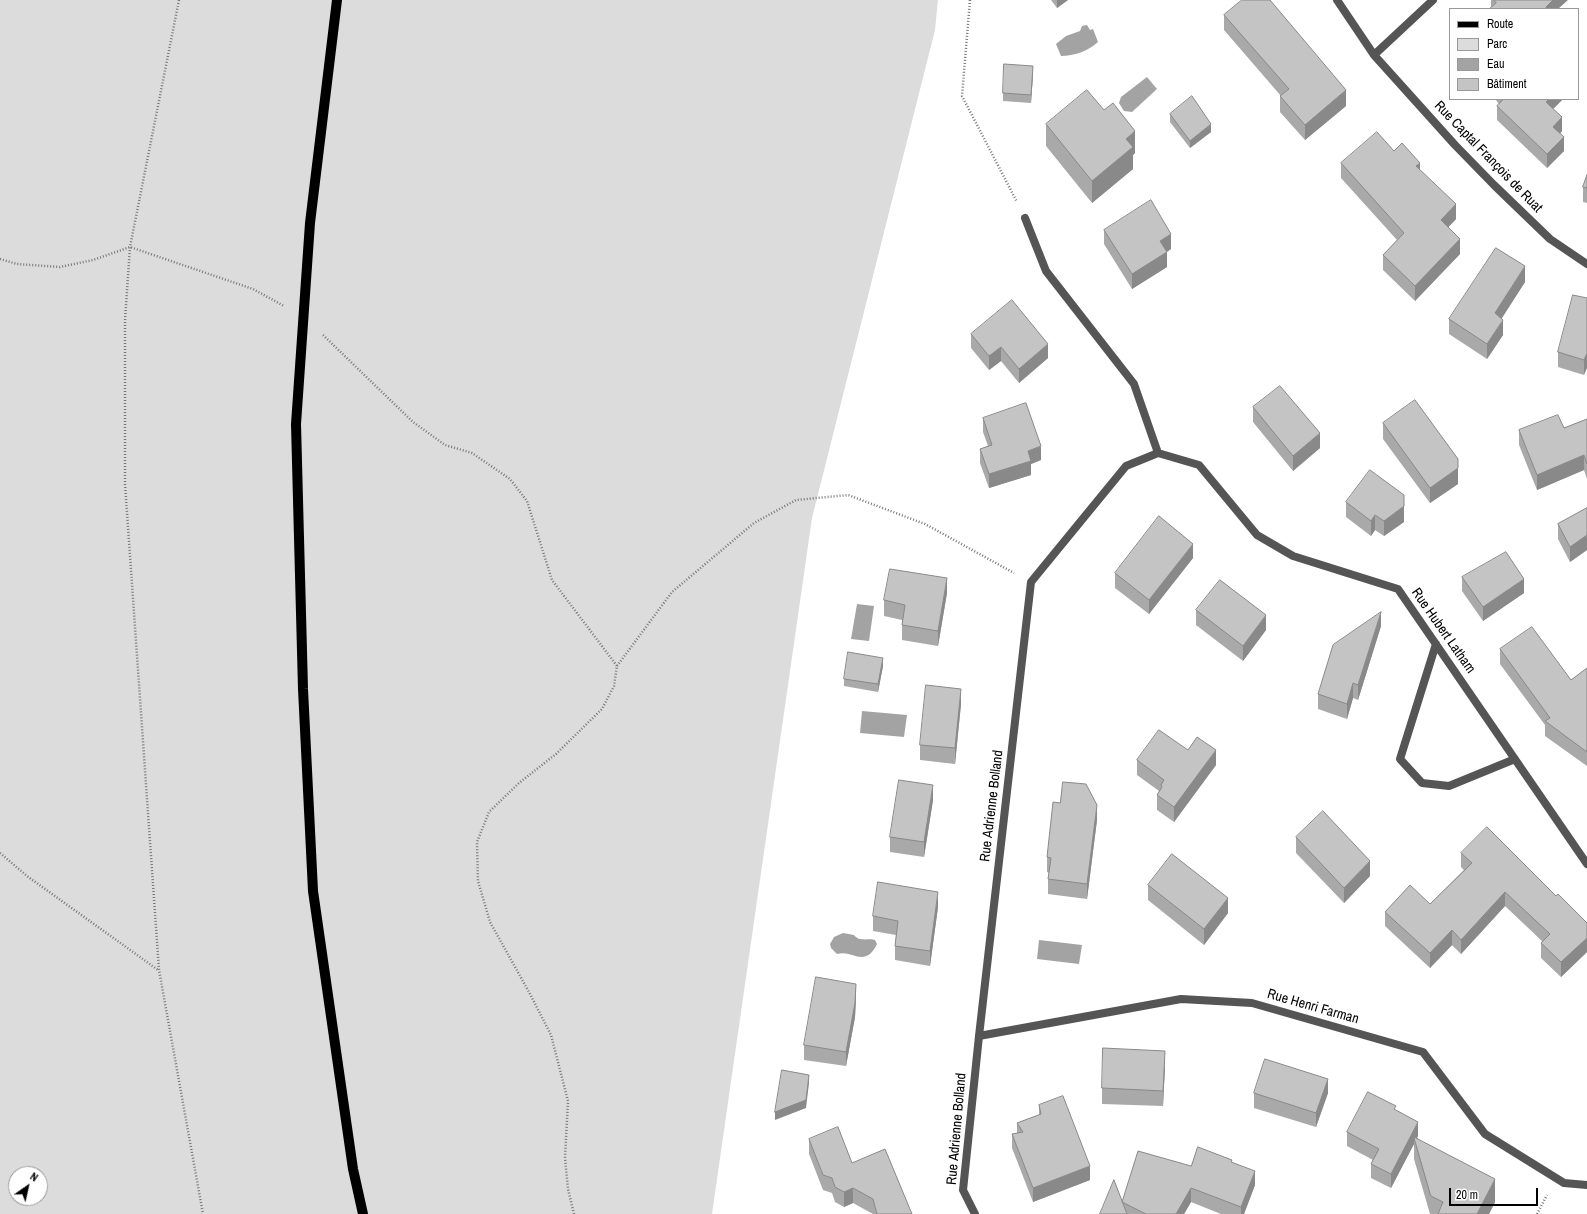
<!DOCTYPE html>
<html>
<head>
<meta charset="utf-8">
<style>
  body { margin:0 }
  #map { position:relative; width:1587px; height:1214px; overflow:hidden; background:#fff; font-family:"Archivo Narrow",sans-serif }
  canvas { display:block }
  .legend { position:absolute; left:1449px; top:8px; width:130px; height:92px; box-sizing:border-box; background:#fff; border:1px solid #999; margin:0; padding:5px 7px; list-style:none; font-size:12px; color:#000 }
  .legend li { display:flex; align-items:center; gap:8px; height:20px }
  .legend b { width:20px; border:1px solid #999 }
  .north { position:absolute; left:8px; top:1166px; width:40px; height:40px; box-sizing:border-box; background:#fff; border:1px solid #999; border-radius:50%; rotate:34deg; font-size:11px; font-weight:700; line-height:16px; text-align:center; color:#000 }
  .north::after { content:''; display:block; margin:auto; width:14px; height:18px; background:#000; clip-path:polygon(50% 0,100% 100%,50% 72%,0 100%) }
  .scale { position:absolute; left:1449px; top:1188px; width:89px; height:18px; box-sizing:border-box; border:2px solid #000; border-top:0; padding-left:5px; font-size:12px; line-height:14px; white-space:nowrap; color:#000; -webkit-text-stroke:3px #fff; paint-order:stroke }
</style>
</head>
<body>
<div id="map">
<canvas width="1587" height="1214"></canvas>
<ul class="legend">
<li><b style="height:5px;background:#000"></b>Route</li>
<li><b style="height:11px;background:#dcdcdc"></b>Parc</li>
<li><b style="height:11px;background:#a3a3a3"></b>Eau</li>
<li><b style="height:11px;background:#c4c4c4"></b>Bâtiment</li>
</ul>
<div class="north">N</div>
<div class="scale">20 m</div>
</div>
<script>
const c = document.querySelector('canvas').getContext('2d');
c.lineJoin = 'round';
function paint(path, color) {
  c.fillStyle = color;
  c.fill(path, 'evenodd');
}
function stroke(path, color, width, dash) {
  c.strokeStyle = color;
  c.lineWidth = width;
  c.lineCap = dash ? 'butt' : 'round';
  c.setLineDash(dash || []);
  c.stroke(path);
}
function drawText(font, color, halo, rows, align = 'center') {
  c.font = font + ' "Archivo Narrow",sans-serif';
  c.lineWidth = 3.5;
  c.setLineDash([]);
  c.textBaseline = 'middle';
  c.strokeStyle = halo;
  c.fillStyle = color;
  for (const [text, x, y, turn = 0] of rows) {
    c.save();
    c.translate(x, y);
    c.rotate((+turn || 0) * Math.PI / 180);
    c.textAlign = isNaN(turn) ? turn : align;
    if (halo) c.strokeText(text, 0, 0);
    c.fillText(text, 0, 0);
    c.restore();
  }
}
paint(new Path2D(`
  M 0,0 L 938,0 L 935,30 L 812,518 L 712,1214 L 0,1214 ZM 16,1174 L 40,1174 L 40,1198 L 16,1198 Z`), '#dcdcdc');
paint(new Path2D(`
  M 1087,25 L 1090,30 L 1093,29 L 1098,42 C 1088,51 1074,56 1061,56 L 1056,44 L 1066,36 L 1080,31 L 1082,26 Z
  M 1147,77 L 1157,89 L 1132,112 L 1124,111 L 1119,103 L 1121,97 Z
  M 857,604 L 874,606 L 869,641 L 851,639 Z
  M 862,711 L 907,715 L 904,737 L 860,733 Z
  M 843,933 L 854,935 C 859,942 867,938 875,940 L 877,944 C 865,969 852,949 837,954 L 831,948 L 830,944 L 834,937 Z
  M 1039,940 L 1082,945 L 1079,964 L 1037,959 Z`), '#a3a3a3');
const primary = new Path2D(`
  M 337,0 L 310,223 L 296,424 L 303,689 L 313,891 L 353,1169 L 363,1214`);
stroke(primary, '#dbdbdb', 12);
stroke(new Path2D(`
  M 179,0 L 130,247 L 125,320 L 125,484 L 159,970 L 203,1214
  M 970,0 L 962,96 L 1017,202
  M 0,259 L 17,264 L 60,267 L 93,260 L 130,247 L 253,289 L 284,306
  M 323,335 L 413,422 L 445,445 L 472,453 L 510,479 L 527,501 L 552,580 L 617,666 L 614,686 L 602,709 L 556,754 L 519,783 L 489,812 L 477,842 L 478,881 L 490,922 L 529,992 L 551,1035 L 568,1101 L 565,1158 L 568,1189 L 574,1214
  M 617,666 L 672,592 L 754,523 L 796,500 L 848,495 L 925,524 L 1014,573
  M 0,853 L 27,876 L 158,970
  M 1537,1214 L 1547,1195`), '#777', 2.5, [1, 2]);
stroke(new Path2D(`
  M 1337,0 L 1374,55 L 1455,145 L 1494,185 L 1550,239 L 1587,264
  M 1374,55 L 1433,0
  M 1025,218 L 1046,271 L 1134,384 L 1158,453
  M 1158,453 L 1199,465 L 1257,535 L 1293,556 L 1398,589 L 1587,864
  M 1436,644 L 1400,759 L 1422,783 L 1449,786 L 1515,759
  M 979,1036 L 1181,999 L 1252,1003 L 1423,1052 L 1485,1134 L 1564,1183 L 1587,1185
  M 975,1214 L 963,1190 L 979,1036 L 1031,582 L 1126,466 L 1158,453`), '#555', 8);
stroke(primary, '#000', 10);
paint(new Path2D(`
  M 1051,0 L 1068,0 L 1057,8 Z
  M 1491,0 L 1568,0 L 1491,8 Z
  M 1224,15 L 1346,106 L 1305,140 L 1280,112 L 1280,96 L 1281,96 L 1224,30 Z
  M 1033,74 L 1031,103 L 1003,101 L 1003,93 Z
  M 1495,99 L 1563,99 L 1553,109 L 1562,131 L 1560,134 L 1564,151 L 1547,168 L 1497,120 L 1497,106 L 1499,104 Z
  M 1170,114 L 1211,132 L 1190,148 L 1170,122 Z
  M 1046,124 L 1135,153 L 1133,155 L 1133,169 L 1092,203 L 1046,146 Z
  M 1394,151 L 1420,170 L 1456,219 L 1448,227 L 1460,254 L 1415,301 L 1383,270 L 1383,255 L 1397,240 L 1341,178 L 1341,163 Z
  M 1587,175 L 1587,203 L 1583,202 L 1583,187 Z
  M 1104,230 L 1171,249 L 1167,252 L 1167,267 L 1132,289 L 1104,244 Z
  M 1525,282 L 1501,319 L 1503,335 L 1487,359 L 1449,334 L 1449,319 Z
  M 1587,298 L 1584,375 L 1558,367 L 1558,352 Z
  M 971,334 L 1048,358 L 1019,383 L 1001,361 L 989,370 L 971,348 Z
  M 1253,407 L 1320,448 L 1293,471 L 1253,422 Z
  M 983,418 L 1041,460 L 1031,464 L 1031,475 L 989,488 L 980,463 L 980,449 L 988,446 L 983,432 Z
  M 1587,419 L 1587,479 L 1584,470 L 1537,490 L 1519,445 L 1519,430 L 1564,428 Z
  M 1383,423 L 1458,484 L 1430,503 L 1383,439 Z
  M 1346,502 L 1404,522 L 1384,536 L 1375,530 L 1371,536 L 1346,517 Z
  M 1587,508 L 1587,550 L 1570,562 L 1558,539 L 1558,524 Z
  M 1193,558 L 1149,614 L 1115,588 L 1115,573 Z
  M 1462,577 L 1524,593 L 1483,621 L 1462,591 Z
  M 947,593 L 938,646 L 902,640 L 902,620 L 884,616 L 884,600 Z
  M 1196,610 L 1266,630 L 1243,661 L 1196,625 Z
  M 1381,626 L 1358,700 L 1353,698 L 1347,719 L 1318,709 L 1318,694 Z
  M 1500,649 L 1571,680 L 1587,668 L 1587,766 L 1545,736 L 1545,725 L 1500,664 Z
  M 883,666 L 878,692 L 844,686 L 844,679 Z
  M 961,704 L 955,764 L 920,760 L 920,745 Z
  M 1188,750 L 1216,765 L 1174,822 L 1157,810 L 1157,795 L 1159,791 L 1137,775 L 1137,760 Z
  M 933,800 L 924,857 L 890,852 L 890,837 Z
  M 1097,820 L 1087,899 L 1048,894 L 1048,879 L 1049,873 L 1047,872 L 1047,857 Z
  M 1296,837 L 1370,876 L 1344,903 L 1296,853 Z
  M 1461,853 L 1556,896 L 1587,923 L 1587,952 L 1561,977 L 1541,958 L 1541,943 L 1542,941 L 1505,906 L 1461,954 L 1452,945 L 1430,968 L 1385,926 L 1385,912 L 1430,904 L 1464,870 L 1461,867 Z
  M 1148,885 L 1228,913 L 1204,945 L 1148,900 Z
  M 938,907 L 930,966 L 895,960 L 895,946 L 896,935 L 873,931 L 873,916 Z
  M 856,998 L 855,1017 L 846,1066 L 804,1060 L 804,1045 Z
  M 1165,1066 L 1163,1106 L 1102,1104 L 1102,1088 Z
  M 1254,1093 L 1328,1093 L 1316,1127 L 1254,1108 Z
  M 1039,1105 L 1090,1180 L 1033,1202 L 1012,1148 L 1012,1134 L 1017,1133 L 1017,1123 L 1039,1115 Z
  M 1396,1110 L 1418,1136 L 1417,1138 L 1495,1202 L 1489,1214 L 1430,1214 L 1414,1159 L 1414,1144 L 1391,1188 L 1371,1178 L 1371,1164 L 1373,1160 L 1347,1146 L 1347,1132 Z
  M 809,1139 L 852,1163 L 912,1214 L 873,1214 L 853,1203 L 844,1207 L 835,1202 L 832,1193 L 823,1190 L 809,1154 Z
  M 1232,1163 L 1255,1185 L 1244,1214 L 1221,1214 L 1191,1202 L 1184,1214 L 1100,1214 L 1191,1166 Z`), '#a9a9a9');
paint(new Path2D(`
  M 1057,0 L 1068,0 L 1057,8 Z
  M 1553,0 L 1568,0 L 1558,9 L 1546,9 L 1546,7 Z
  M 1033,66 L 1033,74 L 1031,103 L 1031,95 Z
  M 1346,90 L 1346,106 L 1305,140 L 1305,125 Z
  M 1549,99 L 1563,99 L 1546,116 L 1546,102 Z
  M 1562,117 L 1562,131 L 1553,141 L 1553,127 Z
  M 1211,124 L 1211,132 L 1190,148 L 1190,141 Z
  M 1135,131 L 1135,153 L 1133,155 L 1133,169 L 1092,203 L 1092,181 L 1126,139 Z
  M 1564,137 L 1564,151 L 1547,168 L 1547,154 Z
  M 1420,163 L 1420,178 L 1416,166 Z
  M 1456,204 L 1456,219 L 1441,235 L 1441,220 Z
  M 1171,234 L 1171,249 L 1160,256 L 1160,241 Z
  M 1460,239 L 1460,254 L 1415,301 L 1415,286 Z
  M 1167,252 L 1167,267 L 1132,289 L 1132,274 Z
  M 1525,266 L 1525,282 L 1495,329 L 1495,313 Z
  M 1503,320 L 1503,335 L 1487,359 L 1487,344 Z
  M 1048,344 L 1048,358 L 1019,383 L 1019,369 Z
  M 1001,347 L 1001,361 L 989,370 L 989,356 Z
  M 1587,353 L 1587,368 L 1584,375 L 1584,360 Z
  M 1320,433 L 1320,448 L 1293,471 L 1293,456 Z
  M 1041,446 L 1041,460 L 1031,464 L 1031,475 L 989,488 L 989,474 L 1028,451 Z
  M 1584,455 L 1584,470 L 1537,490 L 1537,475 Z
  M 1458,468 L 1458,484 L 1430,503 L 1430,488 Z
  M 1404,506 L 1404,522 L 1384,536 L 1384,521 Z
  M 1375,515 L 1375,530 L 1371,536 L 1371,521 Z
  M 1587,535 L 1587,550 L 1570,562 L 1570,547 Z
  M 1193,544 L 1193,558 L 1149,614 L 1149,600 Z
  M 947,578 L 947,593 L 938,646 L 938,631 Z
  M 1524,579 L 1524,593 L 1483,621 L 1483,607 Z
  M 1381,612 L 1381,626 L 1358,700 L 1358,685 Z
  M 1266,615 L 1266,630 L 1243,661 L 1243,646 Z
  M 883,658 L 883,666 L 878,692 L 878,684 Z
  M 1353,683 L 1353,698 L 1347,719 L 1347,704 Z
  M 961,689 L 961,704 L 955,764 L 955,748 Z
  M 1216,750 L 1216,765 L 1174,822 L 1174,807 Z
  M 933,785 L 933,800 L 924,857 L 924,842 Z
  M 1097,805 L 1097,820 L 1087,899 L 1087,884 Z
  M 1370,861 L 1370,876 L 1344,903 L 1344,888 Z
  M 938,892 L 938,907 L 930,966 L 930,951 Z
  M 1505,892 L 1505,906 L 1461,954 L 1461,940 Z
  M 1228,898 L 1228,913 L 1204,945 L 1204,929 Z
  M 1452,930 L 1452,945 L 1430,968 L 1430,953 Z
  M 1587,938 L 1587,952 L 1561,977 L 1561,962 Z
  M 856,984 L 856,998 L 855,1017 L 846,1066 L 846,1052 Z
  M 1165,1051 L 1165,1066 L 1163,1106 L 1163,1091 Z
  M 809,1075 L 809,1083 L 806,1108 L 775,1120 L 775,1112 Z
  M 1328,1079 L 1328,1093 L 1316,1127 L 1316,1113 Z
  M 1418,1122 L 1418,1136 L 1415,1141 L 1414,1137 L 1414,1144 L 1391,1188 L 1391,1174 Z
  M 1090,1166 L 1090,1180 L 1033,1202 L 1033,1188 Z
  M 1255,1171 L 1255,1185 L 1244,1214 L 1241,1214 L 1241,1207 Z
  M 1495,1179 L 1495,1202 L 1489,1214 L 1477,1214 Z
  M 853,1188 L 853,1203 L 844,1207 L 844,1192 Z
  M 1191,1188 L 1191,1202 L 1184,1214 L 1176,1214 Z`), '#898989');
const building = new Path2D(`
  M 1242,0 L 1270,0 L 1346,90 L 1305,125 L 1280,96 L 1289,89 L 1224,15 Z
  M 1494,0 L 1553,0 L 1546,7 L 1547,9 L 1489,9 L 1496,3 Z
  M 1004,64 L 1033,66 L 1031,95 L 1003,93 Z
  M 1087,90 L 1104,110 L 1113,103 L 1135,131 L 1126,139 L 1133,147 L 1092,181 L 1046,124 Z
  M 1192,96 L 1211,124 L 1190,141 L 1170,114 Z
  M 1504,99 L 1549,99 L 1546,102 L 1562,117 L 1553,127 L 1564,137 L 1547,154 L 1497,106 Z
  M 1377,132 L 1394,151 L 1402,143 L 1420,163 L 1416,166 L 1456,204 L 1441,220 L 1460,239 L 1415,286 L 1383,255 L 1404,233 L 1341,163 Z
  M 1587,175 L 1587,188 L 1583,187 Z
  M 1151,200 L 1171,234 L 1160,241 L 1167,252 L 1132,274 L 1104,230 Z
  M 1496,248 L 1525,266 L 1495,313 L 1503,320 L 1487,344 L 1449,319 Z
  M 1573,295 L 1587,298 L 1587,353 L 1584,360 L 1558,352 Z
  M 1012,300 L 1048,344 L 1019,369 L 1001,347 L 989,356 L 971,334 Z
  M 1280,386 L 1320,433 L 1293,456 L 1253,407 Z
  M 1415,400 L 1458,459 L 1458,468 L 1430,488 L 1383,423 Z
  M 1026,403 L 1041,446 L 1028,451 L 1031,461 L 989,474 L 980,449 L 992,445 L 983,418 Z
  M 1558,415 L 1564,428 L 1587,419 L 1587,464 L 1584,455 L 1537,475 L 1519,430 Z
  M 1370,470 L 1404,495 L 1404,506 L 1384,521 L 1375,515 L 1371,521 L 1346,502 Z
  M 1587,508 L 1587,535 L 1570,547 L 1558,524 Z
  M 1159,516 L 1193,544 L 1149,600 L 1115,573 Z
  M 1506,552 L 1524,579 L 1483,607 L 1462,577 Z
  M 890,569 L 947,578 L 938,631 L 902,625 L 905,605 L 884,600 Z
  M 1220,580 L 1266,615 L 1243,646 L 1196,610 Z
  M 1381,612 L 1358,685 L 1353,683 L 1347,704 L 1318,694 L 1333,645 Z
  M 1532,627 L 1571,680 L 1587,668 L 1587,752 L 1545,721 L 1550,718 L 1500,649 Z
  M 848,652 L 883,658 L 878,684 L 844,679 Z
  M 926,685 L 961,689 L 955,748 L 920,745 Z
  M 1159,730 L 1188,750 L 1197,737 L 1216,750 L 1174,807 L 1157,795 L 1162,787 L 1161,785 L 1164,780 L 1137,760 Z
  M 899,780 L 933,785 L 924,842 L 890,837 Z
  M 1063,782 L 1086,784 L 1097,805 L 1087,884 L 1048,879 L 1051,858 L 1047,857 L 1053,802 L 1060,803 Z
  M 1323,811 L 1370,861 L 1344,888 L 1296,837 Z
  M 1487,827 L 1556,896 L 1558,894 L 1587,923 L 1587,938 L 1561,962 L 1541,943 L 1550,934 L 1505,892 L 1461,940 L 1452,930 L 1430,953 L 1385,912 L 1410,885 L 1430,904 L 1472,863 L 1461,853 Z
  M 1172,854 L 1228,898 L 1204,929 L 1148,885 Z
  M 878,882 L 938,892 L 930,951 L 895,946 L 898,921 L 873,916 Z
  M 816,977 L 856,984 L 855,1003 L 846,1052 L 804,1045 Z
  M 1103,1048 L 1165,1051 L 1163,1091 L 1102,1088 Z
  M 1265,1059 L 1328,1079 L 1316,1113 L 1254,1093 Z
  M 782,1070 L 809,1075 L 806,1100 L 775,1112 Z
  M 1368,1092 L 1396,1106 L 1394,1109 L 1418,1122 L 1391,1174 L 1371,1164 L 1379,1149 L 1347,1132 Z
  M 1063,1096 L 1090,1166 L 1033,1188 L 1012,1134 L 1023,1132 L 1017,1123 L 1041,1114 L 1039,1105 Z
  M 838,1127 L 852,1163 L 885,1149 L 912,1214 L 877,1214 L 873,1199 L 853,1188 L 844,1192 L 835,1187 L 832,1178 L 823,1175 L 809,1139 Z
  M 1414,1137 L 1495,1179 L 1477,1214 L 1438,1214 L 1443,1202 L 1431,1196 Z
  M 1198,1147 L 1232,1160 L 1231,1162 L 1255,1171 L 1241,1207 L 1191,1188 L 1176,1214 L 1146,1214 L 1122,1202 L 1138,1151 L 1191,1166 Z
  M 1114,1180 L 1127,1214 L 1100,1214 Z`);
paint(building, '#c4c4c4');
stroke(building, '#898989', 1);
drawText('14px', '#000', '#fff', [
  ["Rue Captal François de Ruat",1488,157,46],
  ["Rue Hubert Latham",1443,631,55],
  ["Rue Adrienne Bolland",992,806,-83],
  ["Rue Henri Farman",1313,1007,16],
  ["Rue Adrienne Bolland",957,1129,-85]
]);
</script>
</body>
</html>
